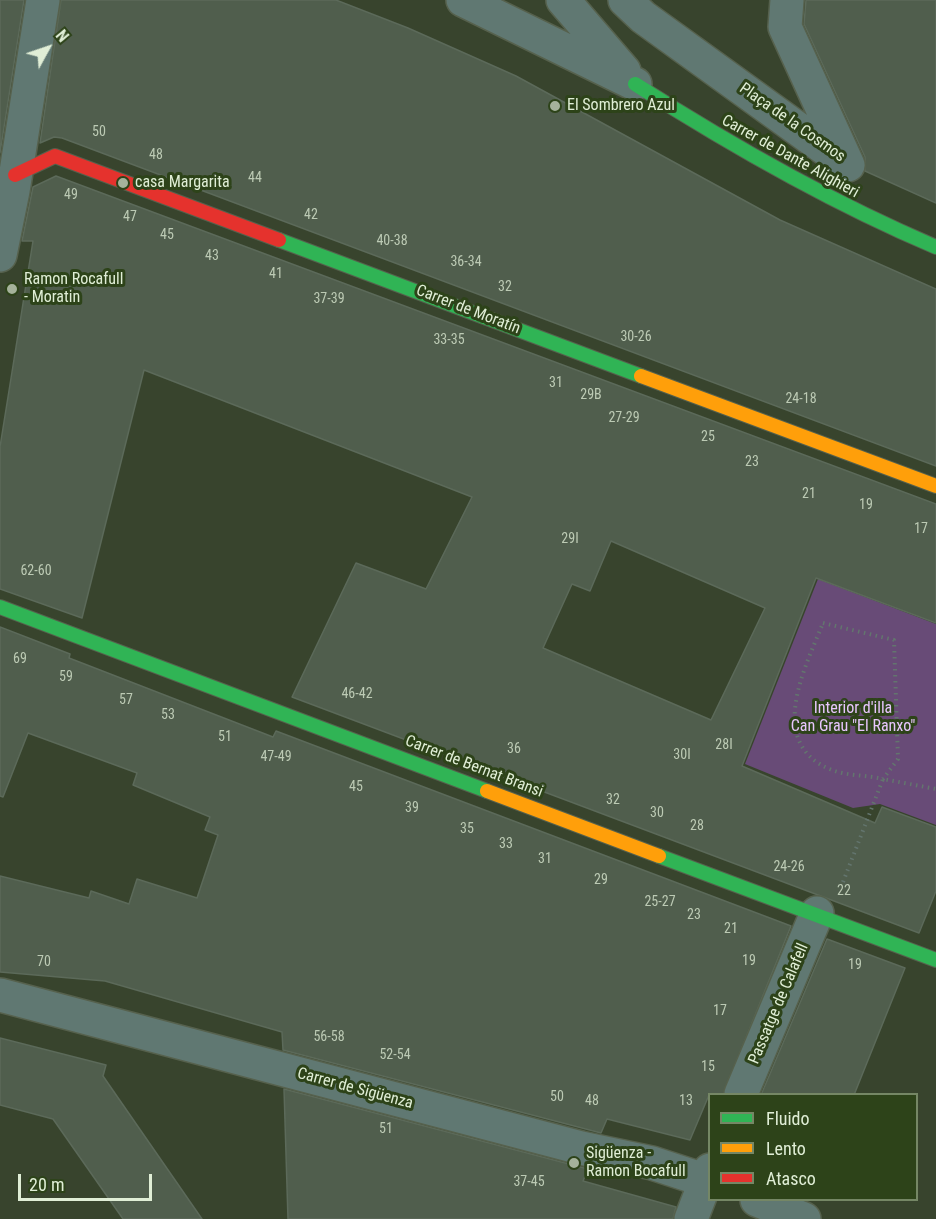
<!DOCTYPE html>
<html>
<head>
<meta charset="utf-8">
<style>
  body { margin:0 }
  #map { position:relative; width:936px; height:1219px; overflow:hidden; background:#38442d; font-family:"Roboto Condensed",sans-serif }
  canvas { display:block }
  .legend { position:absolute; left:708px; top:1093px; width:210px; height:108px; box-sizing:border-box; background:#2d4319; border:2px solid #758765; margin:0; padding:8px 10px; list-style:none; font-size:18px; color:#e0eed6 }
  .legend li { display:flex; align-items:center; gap:12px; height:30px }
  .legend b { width:30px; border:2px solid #758765 }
  .north { position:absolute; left:18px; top:18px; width:60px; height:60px; -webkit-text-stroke:4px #2d4319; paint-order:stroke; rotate:50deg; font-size:16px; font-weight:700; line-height:24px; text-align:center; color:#e0eed6 }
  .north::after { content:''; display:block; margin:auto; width:21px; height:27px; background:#e0eed6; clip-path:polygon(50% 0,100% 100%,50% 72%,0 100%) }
  .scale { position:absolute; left:18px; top:1174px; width:134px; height:27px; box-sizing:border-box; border:3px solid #e0eed6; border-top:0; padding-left:8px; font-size:18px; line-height:21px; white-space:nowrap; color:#e0eed6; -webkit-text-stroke:4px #2d4319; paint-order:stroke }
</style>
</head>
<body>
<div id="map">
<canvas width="936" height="1219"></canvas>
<ul class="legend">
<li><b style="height:8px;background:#30b455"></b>Fluido</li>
<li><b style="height:8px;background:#ff9f0a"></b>Lento</li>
<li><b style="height:8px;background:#e5322d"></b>Atasco</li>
</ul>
<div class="north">N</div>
<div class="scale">20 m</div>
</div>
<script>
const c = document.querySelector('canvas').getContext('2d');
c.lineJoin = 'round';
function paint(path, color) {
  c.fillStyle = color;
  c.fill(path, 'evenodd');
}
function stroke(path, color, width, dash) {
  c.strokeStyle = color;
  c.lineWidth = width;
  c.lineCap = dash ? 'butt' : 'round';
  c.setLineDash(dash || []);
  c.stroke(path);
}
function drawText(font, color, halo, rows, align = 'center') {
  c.font = font + ' "Roboto Condensed",sans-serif';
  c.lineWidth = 6;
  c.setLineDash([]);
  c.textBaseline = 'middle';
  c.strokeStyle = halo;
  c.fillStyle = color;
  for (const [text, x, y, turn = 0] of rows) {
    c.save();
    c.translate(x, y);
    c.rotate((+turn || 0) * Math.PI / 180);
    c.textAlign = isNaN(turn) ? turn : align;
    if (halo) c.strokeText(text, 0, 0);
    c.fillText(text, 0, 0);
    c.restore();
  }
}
paint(new Path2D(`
  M 818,579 L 936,624 L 936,825 L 880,804 L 853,808 L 745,764 Z`), '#684b77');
const building = new Path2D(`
  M 0,0 L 24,0 L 0,153 Z
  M 61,0 L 336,0 L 408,28 L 516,76 L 780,220 L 936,289 L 936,466 L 62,138 L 54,137 L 40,143 Z
  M 806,0 L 936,0 L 936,203 L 865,171 L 865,157 L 804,24 Z
  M 56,176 L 936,504 L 936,623 L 816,578 L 742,766 L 875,823 L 882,807 L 936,827 L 936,891 L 919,933 L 292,697 L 356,563 L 426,589 L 472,497 L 144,370 L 82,618 L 0,589 L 0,447 L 33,241 L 22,241 L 33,187 ZM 611,541 L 765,608 L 711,720 L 543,648 L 572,584 L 590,591 Z
  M 0,627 L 70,654 L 69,658 L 273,737 L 276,731 L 791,926 L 723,1095 L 709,1095 L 690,1140 L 607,1119 L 601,1133 L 283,1050 L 282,1032 L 105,981 L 0,972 L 0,876 L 89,898 L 91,891 L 129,904 L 137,879 L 197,898 L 218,835 L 205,830 L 210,817 L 133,785 L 137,773 L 28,733 L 3,797 L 0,796 Z
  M 827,939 L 905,968 L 854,1095 L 761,1095 Z
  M 0,1038 L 106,1065 L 103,1076 L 202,1219 L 123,1219 L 53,1119 L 0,1105 Z
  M 284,1089 L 588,1169 L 583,1181 L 676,1207 L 673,1219 L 288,1219 Z`);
paint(building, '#505e4d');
stroke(building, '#5c6a5a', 1.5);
const street = new Path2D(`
  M 463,0 L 635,84
  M 563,0 L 624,71
  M 625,0 L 643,17 L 848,165 L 785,27 L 787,0
  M 0,255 L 13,191 L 43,0
  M 0,995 L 581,1148 L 652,1163 L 710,1182
  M 741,1094 L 817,913
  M 757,1200 L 804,1219
  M 691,1219 L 710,1170`);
const fast = new Path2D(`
  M 635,84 C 732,146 830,202 936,247
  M 279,240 L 641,376
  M 0,607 L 487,791
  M 659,856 L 936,960`);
const slow = new Path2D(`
  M 641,376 L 936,486
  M 487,791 L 659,856`);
const jam = new Path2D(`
  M 15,175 L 55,156 L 279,240`);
stroke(street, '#56614d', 36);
stroke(fast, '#56614d', 16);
stroke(slow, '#56614d', 16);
stroke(jam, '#56614d', 16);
stroke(new Path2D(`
  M 823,623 L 894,640 L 898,759 L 883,779 C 867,775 847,776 832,770 C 765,744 805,668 823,623 Z
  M 843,882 L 883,779 L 936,789`), '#63756e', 4, [1.5, 4.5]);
stroke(street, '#607872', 33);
stroke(fast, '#30b455', 14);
stroke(slow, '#ff9f0a', 14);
stroke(jam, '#e5322d', 14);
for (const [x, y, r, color] of [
  [555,106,6,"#a5b29b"],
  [123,183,6,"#a5b29b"],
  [12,289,6,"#a5b29b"],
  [574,1163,6,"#a5b29b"]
]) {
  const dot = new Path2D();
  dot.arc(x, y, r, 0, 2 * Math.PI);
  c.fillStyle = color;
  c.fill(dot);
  stroke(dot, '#2d4319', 2);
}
drawText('14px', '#bccab4', null, [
  ["50",99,132],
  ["48",156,155],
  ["44",255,178],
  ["49",71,195],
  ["42",311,215],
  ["47",130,217],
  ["45",167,235],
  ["40-38",392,241],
  ["43",212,256],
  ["36-34",466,262],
  ["41",276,274],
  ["32",505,287],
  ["37-39",329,299],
  ["30-26",636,337],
  ["33-35",449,340],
  ["31",556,383],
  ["29B",591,395],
  ["24-18",801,399],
  ["27-29",624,418],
  ["25",708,437],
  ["23",752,462],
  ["21",809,494],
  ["19",866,505],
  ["17",921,529],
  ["29I",570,539],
  ["62-60",36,571],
  ["69",20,659],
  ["59",66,677],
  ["46-42",357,694],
  ["57",126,700],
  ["53",168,715],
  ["51",225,737],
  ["28I",724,745],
  ["36",514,749],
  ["30I",682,755],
  ["47-49",276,757],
  ["45",356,787],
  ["32",613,800],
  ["39",412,808],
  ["30",657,813],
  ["28",697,826],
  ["35",467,829],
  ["33",506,844],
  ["31",545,859],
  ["24-26",789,867],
  ["29",601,880],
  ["22",844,891],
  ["25-27",660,902],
  ["23",694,915],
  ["21",731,929],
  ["19",749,961],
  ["70",44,962],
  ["19",855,965],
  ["17",720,1011],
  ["56-58",329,1037],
  ["52-54",395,1055],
  ["15",708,1067],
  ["50",557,1097],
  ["48",592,1101],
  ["13",686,1101],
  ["51",386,1129],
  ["37-45",529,1182]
]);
drawText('16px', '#e0eed6', '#2d4319', [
  ["El Sombrero Azul",567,106],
  ["casa Margarita",135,183],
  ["Ramon Rocafull",24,280],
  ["- Moratin",24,298],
  ["Sigüenza -",586,1154],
  ["Ramon Bocafull",586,1172]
], 'left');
drawText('16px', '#e0eed6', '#2d4319', [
  ["Plaça de la Cosmos",792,123,35],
  ["Carrer de Dante Alighieri",790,157,29],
  ["Carrer de Moratín",468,310,21],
  ["Carrer de Bernat Bransi",474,767,21],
  ["Passatge de Calafell",779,1004,-67],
  ["Carrer de Sigüenza",355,1089,15]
]);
drawText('16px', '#e8c6fe', '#2d4319', [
  ["Interior d'illa",853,709],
  ["Can Grau \"El Ranxo\"",853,727]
]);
</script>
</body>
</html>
